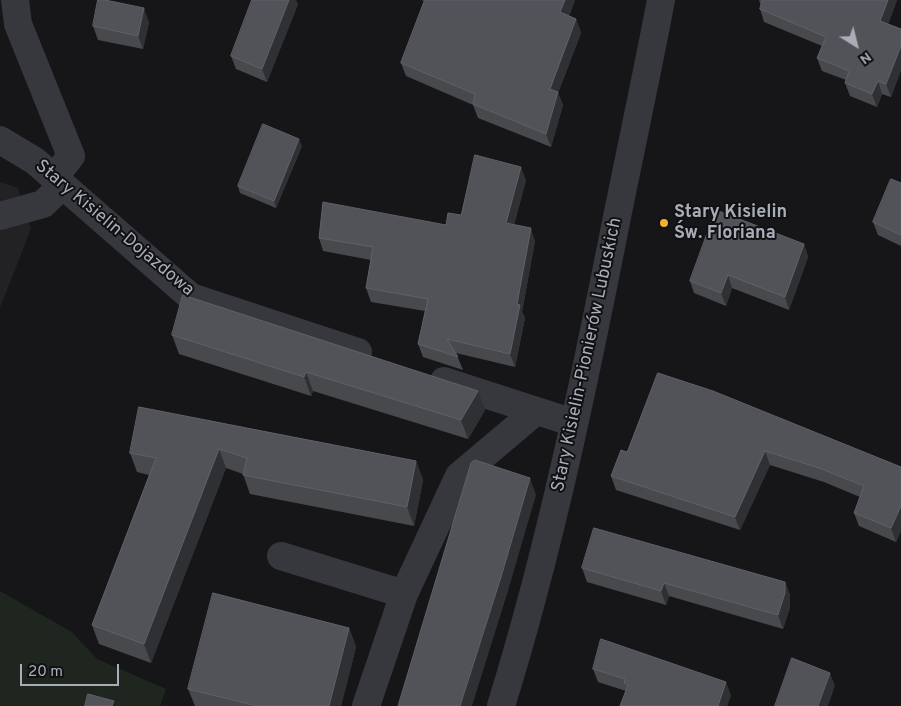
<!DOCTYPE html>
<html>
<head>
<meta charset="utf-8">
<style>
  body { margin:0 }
  #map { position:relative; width:901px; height:706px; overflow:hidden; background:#161618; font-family:Overpass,sans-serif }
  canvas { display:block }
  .north { position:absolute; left:831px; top:20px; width:50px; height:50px; -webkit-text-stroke:4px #111113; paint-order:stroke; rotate:144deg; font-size:14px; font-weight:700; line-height:20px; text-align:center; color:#a8adb8 }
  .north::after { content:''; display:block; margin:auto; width:18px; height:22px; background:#a8adb8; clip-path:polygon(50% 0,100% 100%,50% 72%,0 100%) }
  .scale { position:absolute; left:20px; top:664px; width:99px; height:22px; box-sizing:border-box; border:2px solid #a8adb8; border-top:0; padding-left:6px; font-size:15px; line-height:18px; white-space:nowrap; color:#a8adb8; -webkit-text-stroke:4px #111113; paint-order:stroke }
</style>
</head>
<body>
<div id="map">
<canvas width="901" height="706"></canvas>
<div class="north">N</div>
<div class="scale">20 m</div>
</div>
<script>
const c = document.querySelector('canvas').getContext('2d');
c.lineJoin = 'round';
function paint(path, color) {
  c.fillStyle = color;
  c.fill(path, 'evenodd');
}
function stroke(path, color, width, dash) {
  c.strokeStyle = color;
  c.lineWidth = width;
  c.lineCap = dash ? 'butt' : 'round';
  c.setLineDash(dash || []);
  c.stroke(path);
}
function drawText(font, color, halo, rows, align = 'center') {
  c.font = font + ' Overpass,sans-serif';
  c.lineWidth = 4;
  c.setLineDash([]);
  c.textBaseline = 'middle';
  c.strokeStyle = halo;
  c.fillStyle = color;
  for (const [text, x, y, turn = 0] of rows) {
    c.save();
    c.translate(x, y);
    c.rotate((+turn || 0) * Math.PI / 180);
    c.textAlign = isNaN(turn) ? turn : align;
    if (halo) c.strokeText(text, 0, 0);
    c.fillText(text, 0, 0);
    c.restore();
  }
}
paint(new Path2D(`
  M 0,182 L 18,188 L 31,229 L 0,308 Z`), '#222225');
paint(new Path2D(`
  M 0,591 L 72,632 L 97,659 L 166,689 L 160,706 L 0,706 Z`), '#1e261f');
stroke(new Path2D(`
  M 15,0 L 18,24 L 71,156 L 54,178
  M 0,140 L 35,161 L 191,297 L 358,352
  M 0,216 L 43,204 L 63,185
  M 444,381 L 574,423
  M 281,556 L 404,594
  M 366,706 L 404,594 L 459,476 L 536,411
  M 501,706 C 550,548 584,384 616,222 C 631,148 647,74 661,0`), '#37383d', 28);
paint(new Path2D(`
  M 421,0 L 575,0 L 569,16 L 576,19 L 581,33 L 558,93 L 563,105 L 551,147 L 478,118 L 473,105 L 406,76 L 401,63 L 424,1 Z
  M 759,0 L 897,0 L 888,24 L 901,29 L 901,70 L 891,97 L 882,94 L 877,107 L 850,96 L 845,83 L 846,80 L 822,71 L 817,58 L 822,46 L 764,22 L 760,9 L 761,6 Z
  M 298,4 L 267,82 L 236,69 L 231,56 Z
  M 149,22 L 143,49 L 98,40 L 93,26 Z
  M 302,146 L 276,208 L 240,193 L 238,186 Z
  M 526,180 L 514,225 L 535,241 L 522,312 L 525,318 L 515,367 L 456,353 L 463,370 L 423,357 L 418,344 L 425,311 L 371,302 L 366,288 L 371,260 L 323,251 L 319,238 L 446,225 L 461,215 Z
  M 901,183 L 901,246 L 878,235 L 873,222 Z
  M 804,244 L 808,257 L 789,310 L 732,288 L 726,306 L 694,293 L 690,281 Z
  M 172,335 L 485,410 L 468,439 L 313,391 L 311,396 L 179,354 Z
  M 658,373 L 901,467 L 901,531 L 896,542 L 859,526 L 854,513 L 860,497 L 824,482 L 770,465 L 740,530 L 616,490 L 611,476 L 627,452 Z
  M 139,407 L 416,461 L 423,480 L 414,526 L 250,494 L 243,474 L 226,468 L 151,663 L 99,644 L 92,625 L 149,475 L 137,472 L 130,453 Z
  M 582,568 L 785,582 L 790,595 L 790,607 L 783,629 L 669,596 L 666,605 L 587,582 Z
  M 349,628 L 356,647 L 341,706 L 195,706 L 188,689 Z
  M 593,669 L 731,695 L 727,706 L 620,706 L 626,691 L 598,682 Z`), '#47494d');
paint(new Path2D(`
  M 289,0 L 296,0 L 298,4 L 267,82 L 262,69 Z
  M 565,0 L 575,0 L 565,25 L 560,12 Z
  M 888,0 L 897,0 L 885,33 L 880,21 Z
  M 144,8 L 149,22 L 143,49 L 138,36 Z
  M 576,19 L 581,33 L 558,93 L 563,105 L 551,147 L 546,134 L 550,89 Z
  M 901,46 L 901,70 L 891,97 L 886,84 Z
  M 878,81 L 882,94 L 877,107 L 872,94 Z
  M 299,139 L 302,146 L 276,208 L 274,201 Z
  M 521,167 L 526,180 L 511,236 L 506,223 Z
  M 531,228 L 535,241 L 522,312 L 525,318 L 515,367 L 510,354 L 517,304 Z
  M 804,244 L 808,257 L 789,310 L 785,297 Z
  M 728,275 L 732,288 L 726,306 L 721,293 Z
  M 306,372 L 313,391 L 311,396 L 304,377 Z
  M 478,391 L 485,410 L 468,439 L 461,420 Z
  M 219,449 L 226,468 L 151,663 L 144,644 Z
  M 765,451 L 770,465 L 740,530 L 735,517 Z
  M 416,461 L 423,480 L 414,526 L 407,507 Z
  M 530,478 L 536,495 L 507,594 L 472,706 L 460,706 Z
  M 901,506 L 901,531 L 896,542 L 891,528 Z
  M 785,582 L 790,595 L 790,607 L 783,629 L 778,615 Z
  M 664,583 L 669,596 L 666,605 L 661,591 Z
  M 349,628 L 356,647 L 341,706 L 329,706 Z
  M 830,673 L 835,686 L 828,706 L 818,706 Z
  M 726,682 L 731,695 L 727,706 L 718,706 Z`), '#2f3033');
const building = new Path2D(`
  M 98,0 L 105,0 L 144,8 L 138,36 L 93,26 Z
  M 252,0 L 289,0 L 262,69 L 231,56 Z
  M 425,0 L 565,0 L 560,12 L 576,19 L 550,89 L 558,92 L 546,134 L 473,104 L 475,94 L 401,63 Z
  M 763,0 L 888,0 L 880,21 L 901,29 L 901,46 L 886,84 L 878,81 L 872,94 L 845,83 L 849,71 L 817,58 L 826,37 L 760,9 Z
  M 263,124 L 299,139 L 274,201 L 238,186 Z
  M 475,155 L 521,167 L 506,223 L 531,228 L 517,304 L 520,305 L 510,354 L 447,339 L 458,357 L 418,344 L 428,299 L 366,288 L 373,247 L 319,238 L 323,202 L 446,225 L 448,213 L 461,215 Z
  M 891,179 L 901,183 L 901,235 L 873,222 Z
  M 716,210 L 804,244 L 785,297 L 728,275 L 721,293 L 690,281 Z
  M 183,295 L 478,391 L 461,420 L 306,372 L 304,377 L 172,335 Z
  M 658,373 L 713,391 L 901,467 L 901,506 L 891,528 L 854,513 L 864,486 L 819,468 L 765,451 L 735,517 L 611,476 L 621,450 L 627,452 Z
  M 139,407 L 416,461 L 407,507 L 243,475 L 247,458 L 219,449 L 144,644 L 92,625 L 156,458 L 130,453 Z
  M 475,460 L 530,478 L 501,577 L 460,706 L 398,706 L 471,463 Z
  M 594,528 L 785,582 L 785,593 L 778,615 L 664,583 L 661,591 L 582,568 Z
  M 213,593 L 349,628 L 329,706 L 257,706 L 188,689 Z
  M 601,639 L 726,682 L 718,706 L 620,706 L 628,685 L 624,683 L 625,679 L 593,669 Z
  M 792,658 L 830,673 L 818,706 L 775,706 Z
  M 88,694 L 114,701 L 112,706 L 85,706 Z`);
paint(building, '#525359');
stroke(building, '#5f6168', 1);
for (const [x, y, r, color] of [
  [664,223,5,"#f2b134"]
]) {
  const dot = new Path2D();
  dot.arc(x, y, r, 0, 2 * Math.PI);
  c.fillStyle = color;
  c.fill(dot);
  stroke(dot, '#111113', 2);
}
drawText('bold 18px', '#a8adb8', '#111113', [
  ["Stary Kisielin",674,213],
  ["Św. Floriana",674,234]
], 'left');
drawText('18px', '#a8adb8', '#111113', [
  ["Stary Kisielin-Dojazdowa",114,229,40],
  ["Stary Kisielin-Pionierów Lubuskich",588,355,-78]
]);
</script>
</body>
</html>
